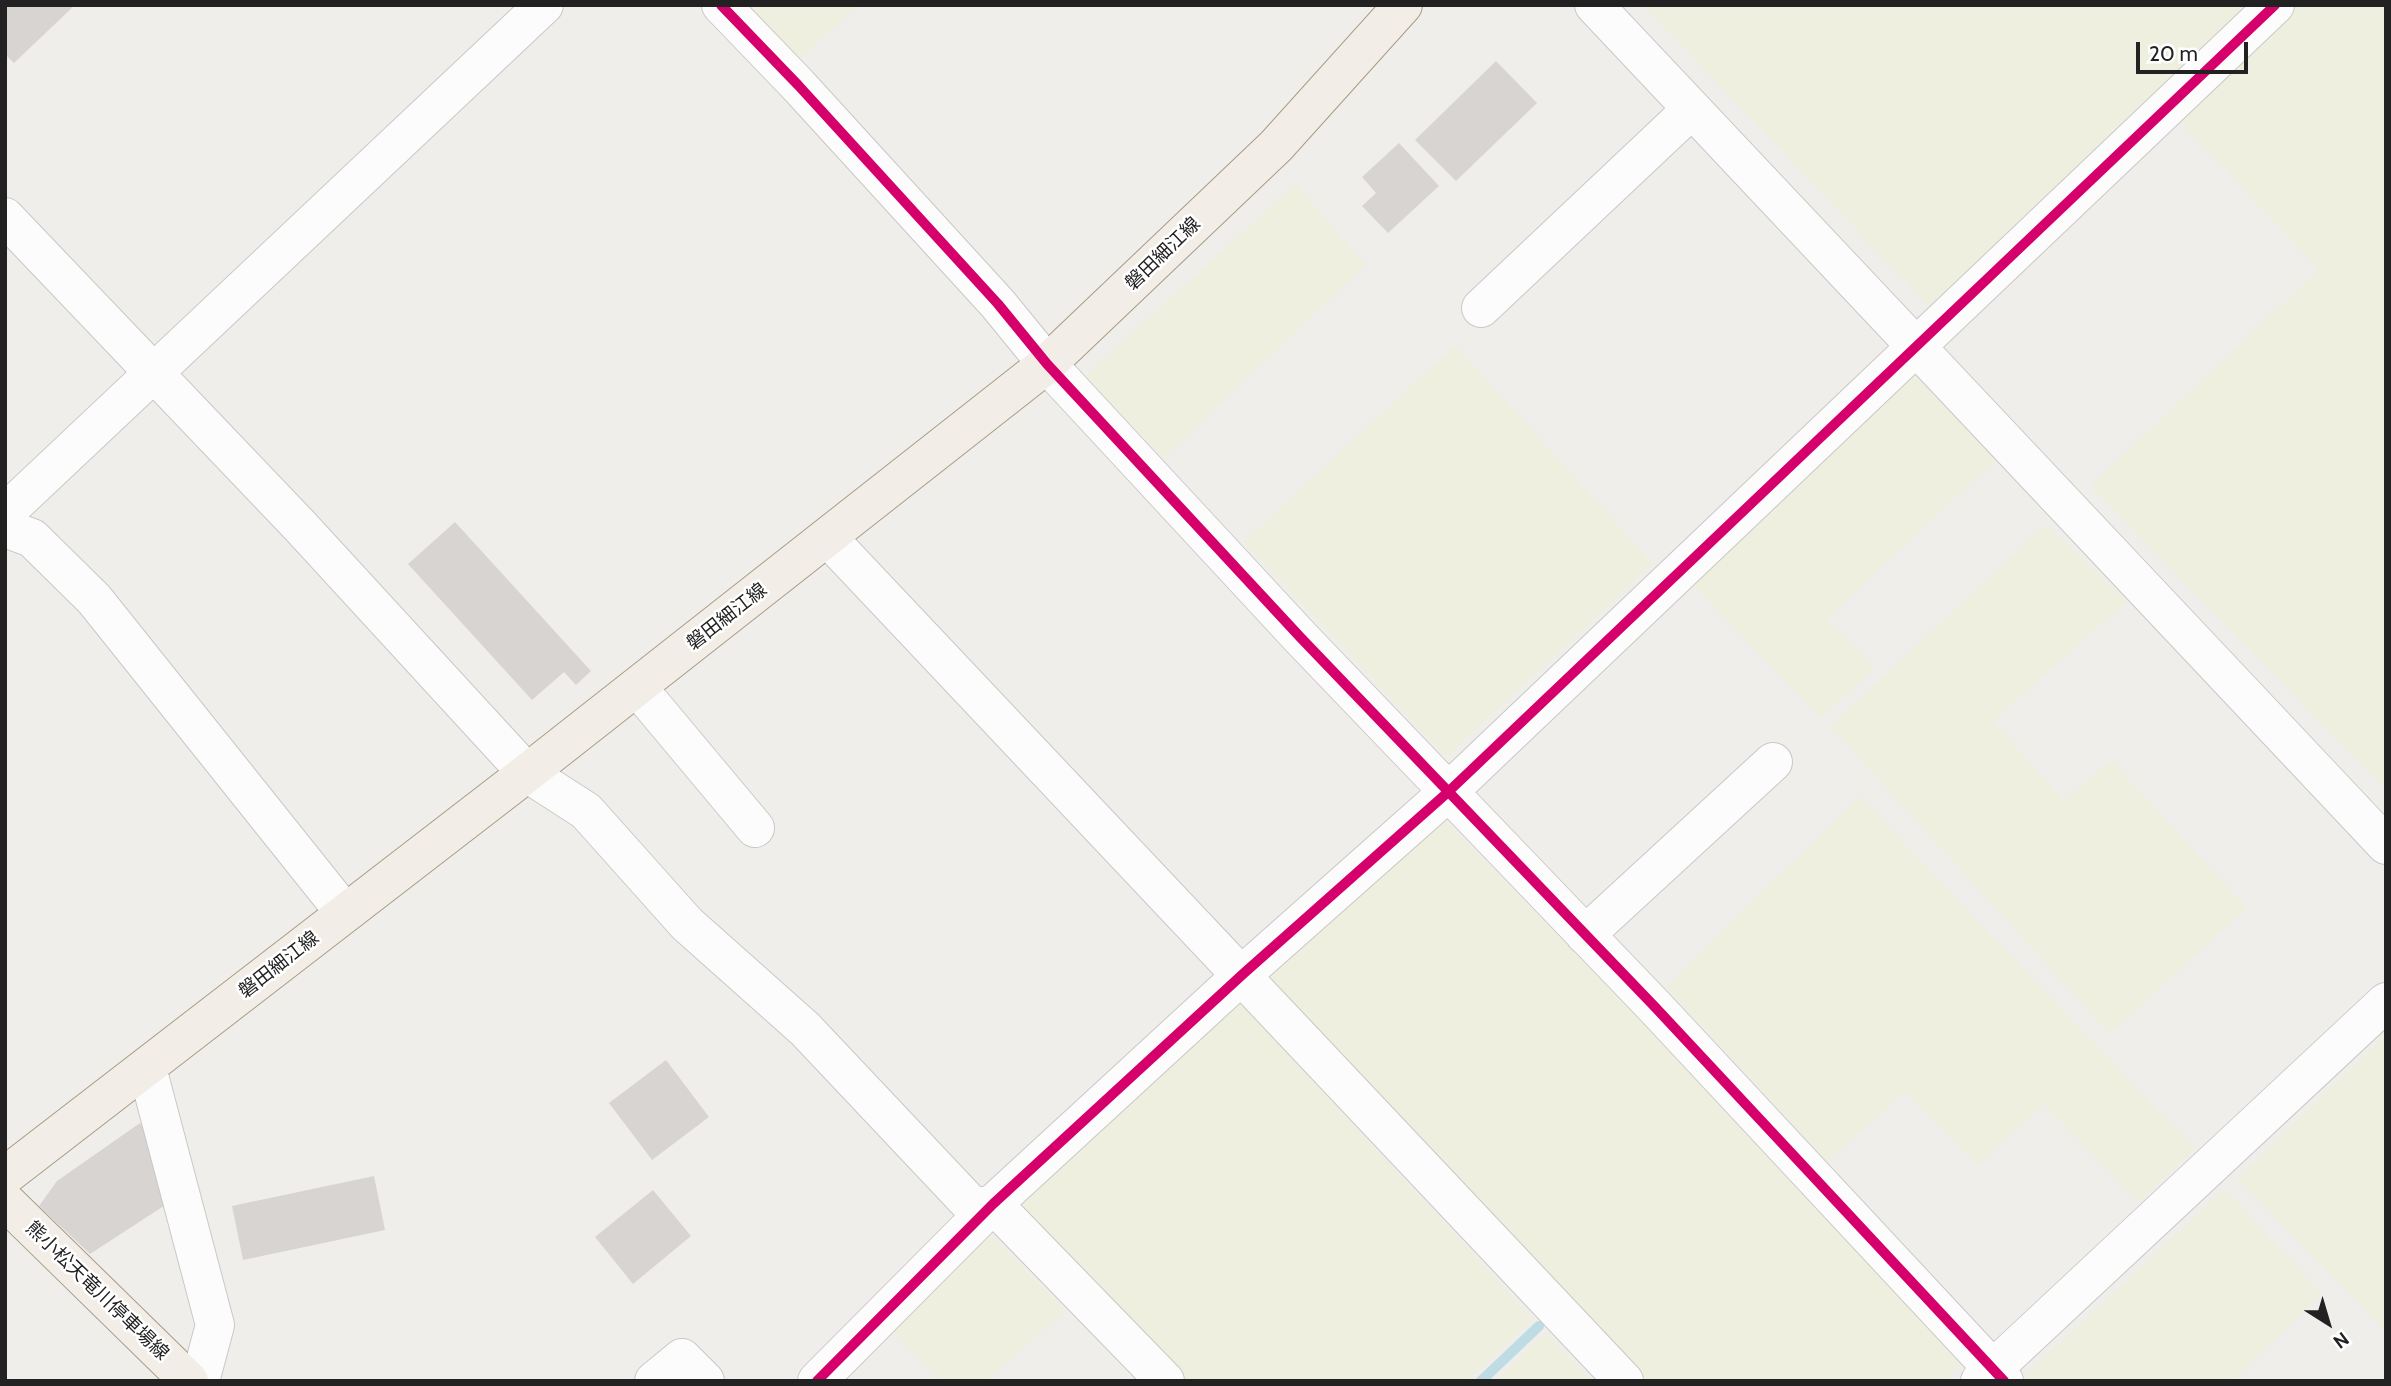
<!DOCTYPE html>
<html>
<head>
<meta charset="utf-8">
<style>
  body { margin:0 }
  #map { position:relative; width:2391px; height:1386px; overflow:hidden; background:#f0eeeb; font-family:Cabin,sans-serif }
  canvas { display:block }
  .frame { position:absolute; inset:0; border:7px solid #222; pointer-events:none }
  .north { position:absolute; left:2293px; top:1288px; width:70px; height:70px; -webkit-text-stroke:5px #fff; paint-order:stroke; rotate:143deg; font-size:19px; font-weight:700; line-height:28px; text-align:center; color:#222 }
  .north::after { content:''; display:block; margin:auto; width:24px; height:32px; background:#222; clip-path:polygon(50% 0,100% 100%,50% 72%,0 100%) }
  .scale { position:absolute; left:2136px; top:42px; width:112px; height:32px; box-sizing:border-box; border:4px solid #222; border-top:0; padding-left:9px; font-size:21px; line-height:24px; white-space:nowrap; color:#222; -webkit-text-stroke:5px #fff; paint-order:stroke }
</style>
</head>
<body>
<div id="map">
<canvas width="2391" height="1386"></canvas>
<div class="frame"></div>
<div class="north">N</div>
<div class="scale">20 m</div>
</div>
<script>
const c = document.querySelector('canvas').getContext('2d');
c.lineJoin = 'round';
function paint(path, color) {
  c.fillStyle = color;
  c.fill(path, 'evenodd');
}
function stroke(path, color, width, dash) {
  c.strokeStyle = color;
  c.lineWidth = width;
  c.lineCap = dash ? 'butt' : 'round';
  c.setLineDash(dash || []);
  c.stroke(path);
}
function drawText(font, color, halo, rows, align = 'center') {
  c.font = font + ' Cabin,"Noto Sans JP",sans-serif';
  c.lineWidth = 5;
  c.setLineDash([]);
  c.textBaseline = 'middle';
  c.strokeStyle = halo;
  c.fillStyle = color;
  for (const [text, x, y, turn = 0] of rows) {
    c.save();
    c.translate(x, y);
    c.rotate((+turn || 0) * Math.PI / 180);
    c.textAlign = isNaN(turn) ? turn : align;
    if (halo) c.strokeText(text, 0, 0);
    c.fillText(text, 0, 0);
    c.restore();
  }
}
paint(new Path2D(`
  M 760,5 L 859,5 L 798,60 L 751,14 Z
  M 1643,5 L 2252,5 L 1930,307 Z
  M 2297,5 L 2386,5 L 2386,790 L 2090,486 L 2319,270 L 2178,119 Z
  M 1296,184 L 1366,265 L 1163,458 L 1085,376 Z
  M 1455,345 L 1653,564 L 1446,757 L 1244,542 Z
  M 1914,368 L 1997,458 L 1827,619 L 1874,669 L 1821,718 L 1687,579 Z
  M 2046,525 L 2127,601 L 1993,721 L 2064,801 L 2111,760 L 2247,908 L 2110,1034 L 1830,726 Z
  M 1859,796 L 2195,1149 L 2139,1201 L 2043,1104 L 1978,1166 L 1905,1092 L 1827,1162 L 1666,987 Z
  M 1439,814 L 1970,1356 L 1944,1381 L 1643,1381 L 1261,971 Z
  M 1239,1001 L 1533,1319 L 1468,1381 L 1186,1381 L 1021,1204 Z
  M 2386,1035 L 2386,1332 L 2237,1178 Z
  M 2225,1189 L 2322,1294 L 2232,1381 L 2025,1381 L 2028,1373 Z
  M 990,1235 L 1065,1310 L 987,1381 L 943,1381 L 890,1330 Z
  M 1545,1333 L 1592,1381 L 1495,1381 Z`), '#efefdf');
stroke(new Path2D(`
  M 1481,1381 L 1539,1326`), '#bfdbe3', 10);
paint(new Path2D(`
  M 5,5 L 75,5 L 14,63 L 5,54 Z
  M 1496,61 L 1537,103 L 1456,181 L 1415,140 Z
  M 1399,143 L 1439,186 L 1388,233 L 1362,206 L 1376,193 L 1362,177 Z
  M 455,522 L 591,671 L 576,685 L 564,672 L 532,700 L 408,564 Z
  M 666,1060 L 709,1117 L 652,1160 L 609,1103 Z
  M 140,1123 L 150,1137 L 170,1202 L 90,1254 L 39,1206 L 57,1181 Z
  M 374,1176 L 385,1230 L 243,1260 L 232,1206 Z
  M 653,1190 L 691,1236 L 633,1284 L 595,1237 Z`), '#d7d4d2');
const minor = new Path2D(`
  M 721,5 L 798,85 L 998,304 L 1047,364 L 1301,638 L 1655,1007 L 2004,1381
  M 1594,5 L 2386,845
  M 5,217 L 300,526 L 527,773 L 586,811 L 687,924 L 805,1029 L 974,1208 L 993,1204 L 1165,1381
  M 1481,308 L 1692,109
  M 5,513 L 544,5
  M 5,528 L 32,538 L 94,599 L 345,913
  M 828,538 L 1624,1381
  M 637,687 L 755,828
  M 1585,935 L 1773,762
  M 147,1068 L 215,1325 L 200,1381
  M 654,1381 L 682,1358 L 705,1381
  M 817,1381 L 993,1204 L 1243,974 L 1447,793 L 2275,5
  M 1980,1381 L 2386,1002`);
const major = new Path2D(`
  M 5,1176 L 527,773 L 1047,364 L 1276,146 L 1403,5
  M 5,1201 L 189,1381`);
stroke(minor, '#c9c8c7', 40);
stroke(major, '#a79c86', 40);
stroke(minor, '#fdfcfc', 38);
stroke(major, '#f3ede7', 38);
stroke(new Path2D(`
  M 721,5 L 798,85 L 998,304 L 1047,364 L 1301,638 L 1655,1007 L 2004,1381
  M 817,1381 L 993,1204 L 1243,974 L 1447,793 L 2275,5`), '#d6006c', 10);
drawText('19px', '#222', '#fff', [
  ["磐田細江線",1163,254,-44],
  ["磐田細江線",727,617,-38],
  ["磐田細江線",279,965,-38],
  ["熊小松天竜川停車場線",97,1291,44]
]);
</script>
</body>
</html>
